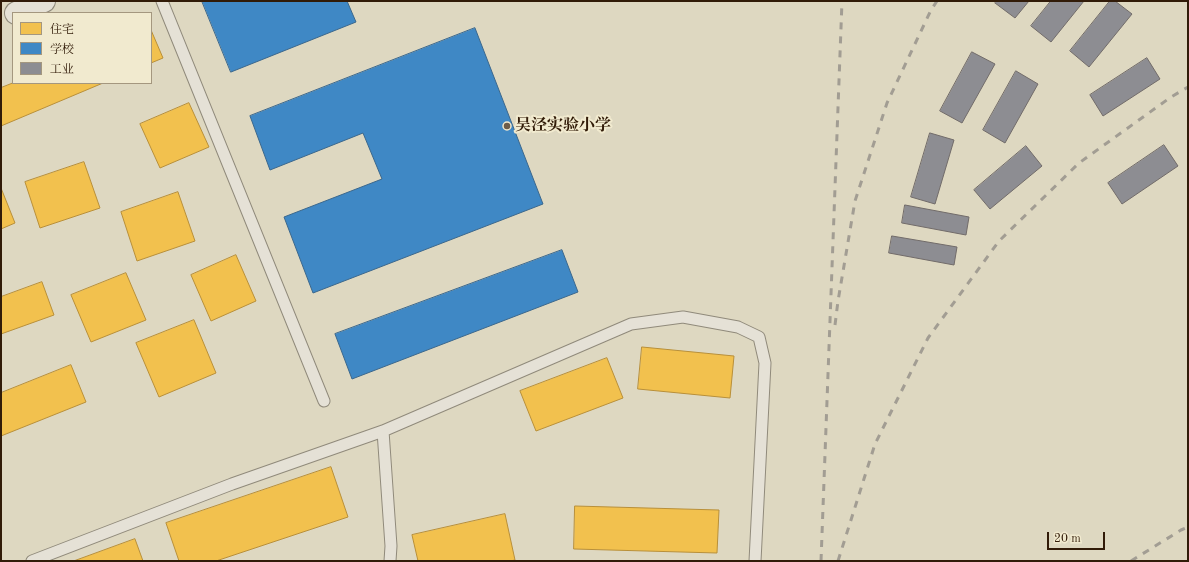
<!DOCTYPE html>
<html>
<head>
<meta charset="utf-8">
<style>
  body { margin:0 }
  #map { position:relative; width:1189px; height:562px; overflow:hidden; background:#ded8c1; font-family:"Old Standard TT","Noto Serif SC",serif }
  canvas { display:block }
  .frame { position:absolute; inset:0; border:2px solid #311b08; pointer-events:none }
  .legend { position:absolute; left:12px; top:12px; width:140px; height:72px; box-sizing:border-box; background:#f1eacf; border:1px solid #a4977f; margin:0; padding:5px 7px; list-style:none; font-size:12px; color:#311b08 }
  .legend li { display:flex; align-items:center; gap:8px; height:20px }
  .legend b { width:20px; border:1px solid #a4977f }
  .scale { position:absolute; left:1047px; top:532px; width:58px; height:18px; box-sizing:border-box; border:2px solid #311b08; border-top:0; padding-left:5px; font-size:12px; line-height:14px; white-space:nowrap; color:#311b08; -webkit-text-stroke:3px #f1eacf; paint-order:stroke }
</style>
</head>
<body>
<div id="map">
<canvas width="1189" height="562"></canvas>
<div class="frame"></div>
<ul class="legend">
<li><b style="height:11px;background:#f2c14e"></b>住宅</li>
<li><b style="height:11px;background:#3f88c5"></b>学校</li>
<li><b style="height:11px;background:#8d8d92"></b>工业</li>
</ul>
<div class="scale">20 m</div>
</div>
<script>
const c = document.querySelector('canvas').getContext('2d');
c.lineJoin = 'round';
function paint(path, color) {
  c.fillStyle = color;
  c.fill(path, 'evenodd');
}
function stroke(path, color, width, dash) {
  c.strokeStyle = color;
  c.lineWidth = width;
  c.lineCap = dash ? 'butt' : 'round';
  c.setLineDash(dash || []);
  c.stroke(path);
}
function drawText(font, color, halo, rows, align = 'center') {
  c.font = font + ' "Old Standard TT","Noto Serif SC",serif';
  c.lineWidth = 4;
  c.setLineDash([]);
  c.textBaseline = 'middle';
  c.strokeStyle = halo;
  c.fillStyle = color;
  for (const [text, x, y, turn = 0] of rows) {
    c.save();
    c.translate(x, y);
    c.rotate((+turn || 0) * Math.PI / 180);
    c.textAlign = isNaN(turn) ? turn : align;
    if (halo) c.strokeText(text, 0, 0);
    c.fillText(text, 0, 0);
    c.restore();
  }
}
const homes = new Path2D(`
  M 151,30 L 163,58 L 151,63 Z
  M 13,83 L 103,83 L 1,126 L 1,88 Z
  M 189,103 L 209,147 L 160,168 L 140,124 Z
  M 84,162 L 100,208 L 40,228 L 25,182 Z
  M 1,188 L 15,223 L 1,229 Z
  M 178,192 L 195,241 L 137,261 L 121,212 Z
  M 236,255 L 256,301 L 211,321 L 191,275 Z
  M 126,273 L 146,320 L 91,342 L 71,295 Z
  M 42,282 L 54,315 L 1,334 L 1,297 Z
  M 194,320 L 216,373 L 159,397 L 136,343 Z
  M 642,347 L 734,356 L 730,398 L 638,389 Z
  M 607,358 L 623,398 L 536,431 L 520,391 Z
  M 71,365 L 86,402 L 1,436 L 1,393 Z
  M 331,467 L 348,517 L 216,561 L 179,561 L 166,523 Z
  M 575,506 L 719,510 L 717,553 L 574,549 Z
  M 505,514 L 515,560 L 510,561 L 418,561 L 412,535 Z
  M 135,539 L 143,561 L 74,561 Z`);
paint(homes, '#f2c14e');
stroke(homes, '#b88f39', 1);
const schools = new Path2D(`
  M 202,1 L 347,1 L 356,22 L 231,72 Z
  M 475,28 L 543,204 L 313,293 L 284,217 L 382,179 L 363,133 L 270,170 L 250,116 Z
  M 562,250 L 578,292 L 352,379 L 335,334 Z`);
paint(schools, '#3f88c5');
stroke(schools, '#3b678c', 1);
const industry = new Path2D(`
  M 997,1 L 1029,1 L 1015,18 L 995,3 Z
  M 1051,1 L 1084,1 L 1051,42 L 1031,26 Z
  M 1110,1 L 1115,1 L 1132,14 L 1089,67 L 1070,51 Z
  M 972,52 L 995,64 L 962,123 L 940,111 Z
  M 1147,58 L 1160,79 L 1103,116 L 1090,95 Z
  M 1016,71 L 1038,84 L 1005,143 L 983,130 Z
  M 930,133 L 954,140 L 935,204 L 911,197 Z
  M 1164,145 L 1178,166 L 1122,204 L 1108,183 Z
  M 1026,146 L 1042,166 L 990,209 L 974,190 Z
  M 905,205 L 969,217 L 966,235 L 902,223 Z
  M 892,236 L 957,247 L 954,265 L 889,253 Z`);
paint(industry, '#8d8d92');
stroke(industry, '#716b69', 1);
const service = new Path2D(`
  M 162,1 L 324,401
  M 383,431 L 391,546 L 390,561
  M 32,561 L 232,484 L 383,431 L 631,324 L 683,317 L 738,327 L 759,337 L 765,363 L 755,561`);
const minor = new Path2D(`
  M 16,13 L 44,1`);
stroke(service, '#908a7b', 13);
stroke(minor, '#908a7b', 24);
stroke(service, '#e5e1d6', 11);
stroke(minor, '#e5e1d6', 22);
stroke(new Path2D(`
  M 835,325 L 838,301 L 855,201 L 887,103 L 931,10 L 937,1
  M 821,561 L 842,1
  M 838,561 L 875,444 L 928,338 L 999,241 L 1079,163 L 1171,97 L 1188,87
  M 1131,561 L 1181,530 L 1188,527`), '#a29d93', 3, [7, 7]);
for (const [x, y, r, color] of [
  [507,126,4,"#6e5d49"]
]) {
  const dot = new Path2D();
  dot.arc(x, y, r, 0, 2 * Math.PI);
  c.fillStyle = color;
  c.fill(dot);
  stroke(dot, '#f1eacf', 1.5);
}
drawText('bold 16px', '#311b08', '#f1eacf', [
  ["吴泾实验小学",515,126]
], 'left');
</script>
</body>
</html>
